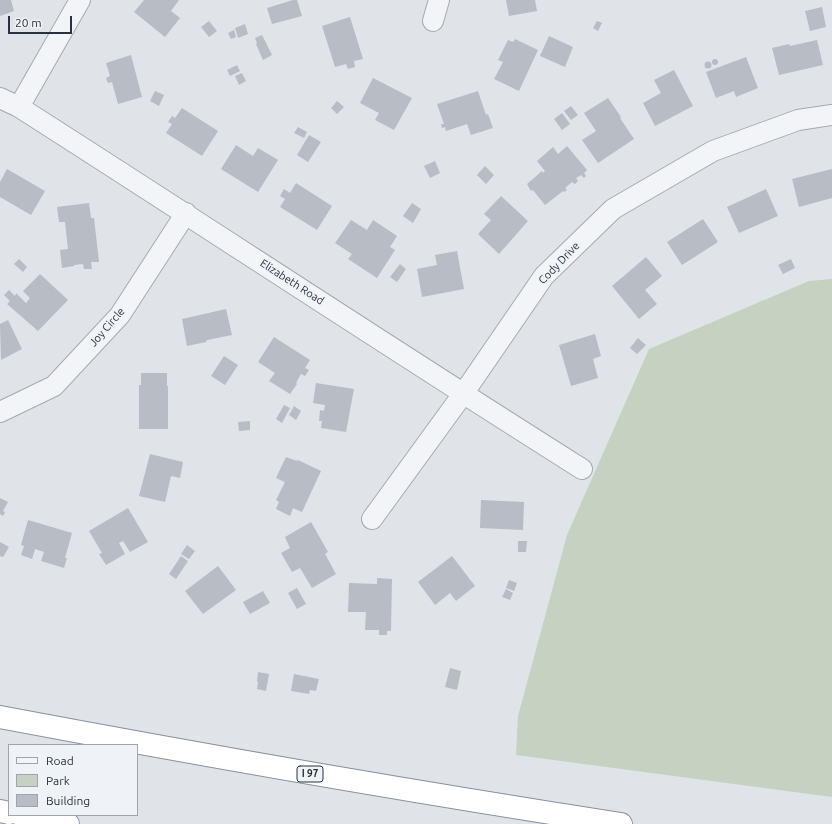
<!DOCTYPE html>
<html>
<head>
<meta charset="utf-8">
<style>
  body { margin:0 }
  #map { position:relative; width:832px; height:824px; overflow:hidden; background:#e0e3e8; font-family:Ubuntu,sans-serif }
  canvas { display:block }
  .legend { position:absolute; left:8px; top:744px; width:130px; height:72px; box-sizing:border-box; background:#eff2f6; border:1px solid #a0a5ad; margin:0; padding:5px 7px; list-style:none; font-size:12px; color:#29313f }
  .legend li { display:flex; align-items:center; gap:8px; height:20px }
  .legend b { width:20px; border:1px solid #a0a5ad }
  .scale { position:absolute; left:8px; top:16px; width:64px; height:18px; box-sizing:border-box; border:2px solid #29313f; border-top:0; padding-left:5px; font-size:12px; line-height:14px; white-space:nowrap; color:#29313f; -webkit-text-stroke:3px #eff2f6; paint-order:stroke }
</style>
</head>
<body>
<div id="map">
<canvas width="832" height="824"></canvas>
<ul class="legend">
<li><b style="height:5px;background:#f2f4f7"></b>Road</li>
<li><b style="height:11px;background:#c5d2c1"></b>Park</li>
<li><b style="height:11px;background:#b7bcc5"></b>Building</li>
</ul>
<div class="scale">20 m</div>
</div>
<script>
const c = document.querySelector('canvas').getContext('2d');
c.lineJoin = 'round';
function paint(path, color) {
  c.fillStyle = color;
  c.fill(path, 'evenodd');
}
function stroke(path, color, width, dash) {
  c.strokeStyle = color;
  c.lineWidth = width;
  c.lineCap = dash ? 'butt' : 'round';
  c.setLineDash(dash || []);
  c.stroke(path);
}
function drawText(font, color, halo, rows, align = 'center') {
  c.font = font + ' Ubuntu,sans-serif';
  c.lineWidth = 3;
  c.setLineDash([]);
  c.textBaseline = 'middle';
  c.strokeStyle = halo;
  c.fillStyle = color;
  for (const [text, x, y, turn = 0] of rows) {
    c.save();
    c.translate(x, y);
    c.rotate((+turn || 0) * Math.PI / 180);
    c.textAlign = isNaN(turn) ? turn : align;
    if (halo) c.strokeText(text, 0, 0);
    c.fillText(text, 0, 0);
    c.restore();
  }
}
paint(new Path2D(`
  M 832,279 L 832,797 L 516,755 L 518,716 L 567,535 L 649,349 L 809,281 Z`), '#c5d2c1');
paint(new Path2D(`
  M 0,0 L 11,0 L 14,11 L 0,16 Z
  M 144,0 L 179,0 L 171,11 L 180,18 L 165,37 L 134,12 Z
  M 293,0 L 297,0 L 302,16 L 272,24 L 267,8 Z
  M 506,0 L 535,0 L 537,11 L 509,16 Z
  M 822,7 L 826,27 L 810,31 L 805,11 Z
  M 350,17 L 363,59 L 354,61 L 355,67 L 348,69 L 346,64 L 335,67 L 322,26 Z
  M 209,21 L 217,31 L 209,37 L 201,27 Z
  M 597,21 L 602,23 L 598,31 L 593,28 Z
  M 245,24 L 248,34 L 238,38 L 235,28 Z
  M 234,30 L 236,37 L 231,39 L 228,33 Z
  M 262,35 L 272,55 L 263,60 L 256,44 L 257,43 L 255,38 Z
  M 549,36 L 573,47 L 565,67 L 540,56 Z
  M 515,39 L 538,50 L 519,91 L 494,79 L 503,62 L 498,60 L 508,40 L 513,42 Z
  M 817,40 L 823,65 L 779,75 L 772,48 L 789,44 L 790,46 Z
  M 131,55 L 142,97 L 118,104 L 112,82 L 108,83 L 106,78 L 110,76 L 106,63 Z
  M 746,57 L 758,88 L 736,97 L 734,91 L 716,98 L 706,72 Z
  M712 62a3 3 0 1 1 6 0a3 3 0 1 1-6 0Z
  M704.5 65a3.5 3.5 0 1 1 7 0a3.5 3.5 0 1 1-7 0Z
  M 237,65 L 240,71 L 230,76 L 227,70 Z
  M 674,70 L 693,106 L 655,126 L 643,103 L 661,93 L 654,80 Z
  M 242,73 L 246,81 L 239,85 L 235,76 Z
  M 373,78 L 412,98 L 394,130 L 375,120 L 379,113 L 360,103 Z
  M 155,91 L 164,95 L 159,106 L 150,101 Z
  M 478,91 L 486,115 L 488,114 L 493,128 L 471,135 L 467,124 L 446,131 L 445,127 L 442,128 L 441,124 L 444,124 L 437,104 Z
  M 608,98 L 621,117 L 620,118 L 634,139 L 598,163 L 582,140 L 596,131 L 584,113 Z
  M 337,101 L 344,107 L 337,114 L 331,108 Z
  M 571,106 L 578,115 L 571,120 L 564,111 Z
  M 182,108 L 218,131 L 202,156 L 166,133 L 172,124 L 168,122 L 172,116 L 175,118 Z
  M 562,113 L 570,124 L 562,130 L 554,119 Z
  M 298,127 L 307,132 L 304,138 L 294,133 Z
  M 309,135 L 321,142 L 308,162 L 297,155 Z
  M 236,145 L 253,156 L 258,148 L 278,160 L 258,192 L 221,169 Z
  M 567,146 L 587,170 L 584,173 L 586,176 L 584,178 L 581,175 L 576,178 L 578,181 L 575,184 L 572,182 L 565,188 L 567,190 L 564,192 L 563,191 L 545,205 L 533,190 L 531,191 L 527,184 L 542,171 L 543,173 L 545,171 L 537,161 L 553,147 L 558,154 Z
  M 435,161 L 440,173 L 430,178 L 424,166 Z
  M 485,166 L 494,175 L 486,184 L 477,175 Z
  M 7,169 L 45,191 L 31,215 L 0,197 L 0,182 Z
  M 832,169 L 832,198 L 799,207 L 792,179 Z
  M 296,183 L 332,206 L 317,230 L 280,207 L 285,199 L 280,196 L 284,189 L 290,193 Z
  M 766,189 L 778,216 L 739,233 L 727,207 Z
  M 501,196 L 528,221 L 499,254 L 478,234 L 491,220 L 484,214 Z
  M 89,203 L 91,218 L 94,218 L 99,262 L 91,262 L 92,269 L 84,269 L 83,264 L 74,265 L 74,266 L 62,268 L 60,250 L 68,249 L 65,222 L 59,222 L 57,207 Z
  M 412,203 L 421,209 L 413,223 L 403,216 Z
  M 703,219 L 718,242 L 682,265 L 667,242 Z
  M 351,220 L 367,230 L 373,220 L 397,236 L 390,247 L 395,250 L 377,278 L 348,259 L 352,254 L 335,243 Z
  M 457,251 L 464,289 L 422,297 L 417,269 L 437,265 L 435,255 Z
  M 646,257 L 662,276 L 645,290 L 657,304 L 639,319 L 612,286 Z
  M 19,259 L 27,267 L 23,272 L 14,264 Z
  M 791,259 L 795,268 L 783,274 L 778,265 Z
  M 400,264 L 406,269 L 397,282 L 390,277 Z
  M 40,274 L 68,300 L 38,331 L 7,304 L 10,301 L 4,295 L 9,290 L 15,296 L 16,293 L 26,303 L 30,298 L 23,291 Z
  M 226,309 L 232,335 L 207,340 L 206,342 L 187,346 L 182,319 Z
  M 8,320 L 22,349 L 1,360 L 0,324 Z
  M 595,334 L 601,356 L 593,359 L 598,378 L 571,386 L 559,345 Z
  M 274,337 L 310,360 L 305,368 L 309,370 L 305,376 L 301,374 L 296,383 L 297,384 L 290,394 L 269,381 L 275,373 L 258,362 Z
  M 638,338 L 646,345 L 637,354 L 630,348 Z
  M 224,356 L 238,365 L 225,385 L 211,376 Z
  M 141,373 L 167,373 L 167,386 L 168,386 L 168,429 L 139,429 L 139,385 L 141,385 Z
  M 316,383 L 354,389 L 346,432 L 321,428 L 322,421 L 319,421 L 320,410 L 324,411 L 325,405 L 313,403 Z
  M 284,405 L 290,408 L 282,423 L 276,419 Z
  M 294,406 L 301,411 L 296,420 L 289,415 Z
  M 250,421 L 250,430 L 239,431 L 238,422 Z
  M 150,454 L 183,462 L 180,478 L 171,476 L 165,502 L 139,496 Z
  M 286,457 L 297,461 L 298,460 L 321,471 L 302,512 L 293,508 L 290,516 L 276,509 L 279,502 L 276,500 L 285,482 L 276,478 Z
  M 0,498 L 8,502 L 3,511 L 5,512 L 3,516 L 0,514 Z
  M 481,500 L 524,502 L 523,530 L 480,528 Z
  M 128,508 L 148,542 L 130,552 L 123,541 L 119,543 L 125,554 L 106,565 L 99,554 L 102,553 L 89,531 Z
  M 28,520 L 72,533 L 65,558 L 67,558 L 64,568 L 41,561 L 44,552 L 35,549 L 32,559 L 21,555 L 24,546 L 21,545 Z
  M 311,522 L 328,552 L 325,554 L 336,574 L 312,588 L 300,568 L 292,572 L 281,553 L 290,548 L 285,537 Z
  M 518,541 L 527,541 L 526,552 L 518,552 Z
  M 0,542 L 9,547 L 3,557 L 0,556 Z
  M 187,545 L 195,551 L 189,559 L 181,554 Z
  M 181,556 L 188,561 L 176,579 L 169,574 Z
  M 452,556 L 475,586 L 456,601 L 450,593 L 435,605 L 418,582 Z
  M 218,566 L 236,590 L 203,614 L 185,591 Z
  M 377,578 L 392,579 L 391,631 L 387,631 L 387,635 L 379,635 L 379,630 L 365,630 L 366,612 L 348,612 L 349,583 L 377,584 Z
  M 509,580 L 517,583 L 514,591 L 506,588 Z
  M 297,588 L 306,604 L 297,609 L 288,593 Z
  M 506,589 L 513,593 L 510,600 L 502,597 Z
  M 263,591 L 270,603 L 250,614 L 243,602 Z
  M 450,668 L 461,671 L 457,690 L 445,687 Z
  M 258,672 L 269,674 L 266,691 L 257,689 L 258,682 L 257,682 Z
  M 294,674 L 319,679 L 316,691 L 310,690 L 309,694 L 291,691 Z`), '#b7bcc5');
const street = new Path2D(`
  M 433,21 L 439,0
  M 0,98 L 19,107 C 207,227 393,350 582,469
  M 19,107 L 80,0
  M 0,412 L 54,386 L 120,315 L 186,213
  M 372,519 L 463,394 L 544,276 L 613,209 L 713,151 L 798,120 L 832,115`);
const highway = new Path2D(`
  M 0,717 C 207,756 414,792 621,824
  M 0,811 L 9,813
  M 21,815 L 68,824`);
stroke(street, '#a5aab2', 22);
stroke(highway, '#88909e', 24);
stroke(street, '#f2f4f7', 20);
stroke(highway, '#fff', 22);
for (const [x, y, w] of [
  [310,774,26]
]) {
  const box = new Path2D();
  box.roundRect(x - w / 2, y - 8, w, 16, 3);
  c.fillStyle = '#eff2f6';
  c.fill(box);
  stroke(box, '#29313f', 1);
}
drawText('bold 10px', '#29313f', null, [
  ["I 97",310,774]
]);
drawText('11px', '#29313f', '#eff2f6', [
  ["Cody Drive",559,263,-46],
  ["Elizabeth Road",292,282,33],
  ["Joy Circle",107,327,-49]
]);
</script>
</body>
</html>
